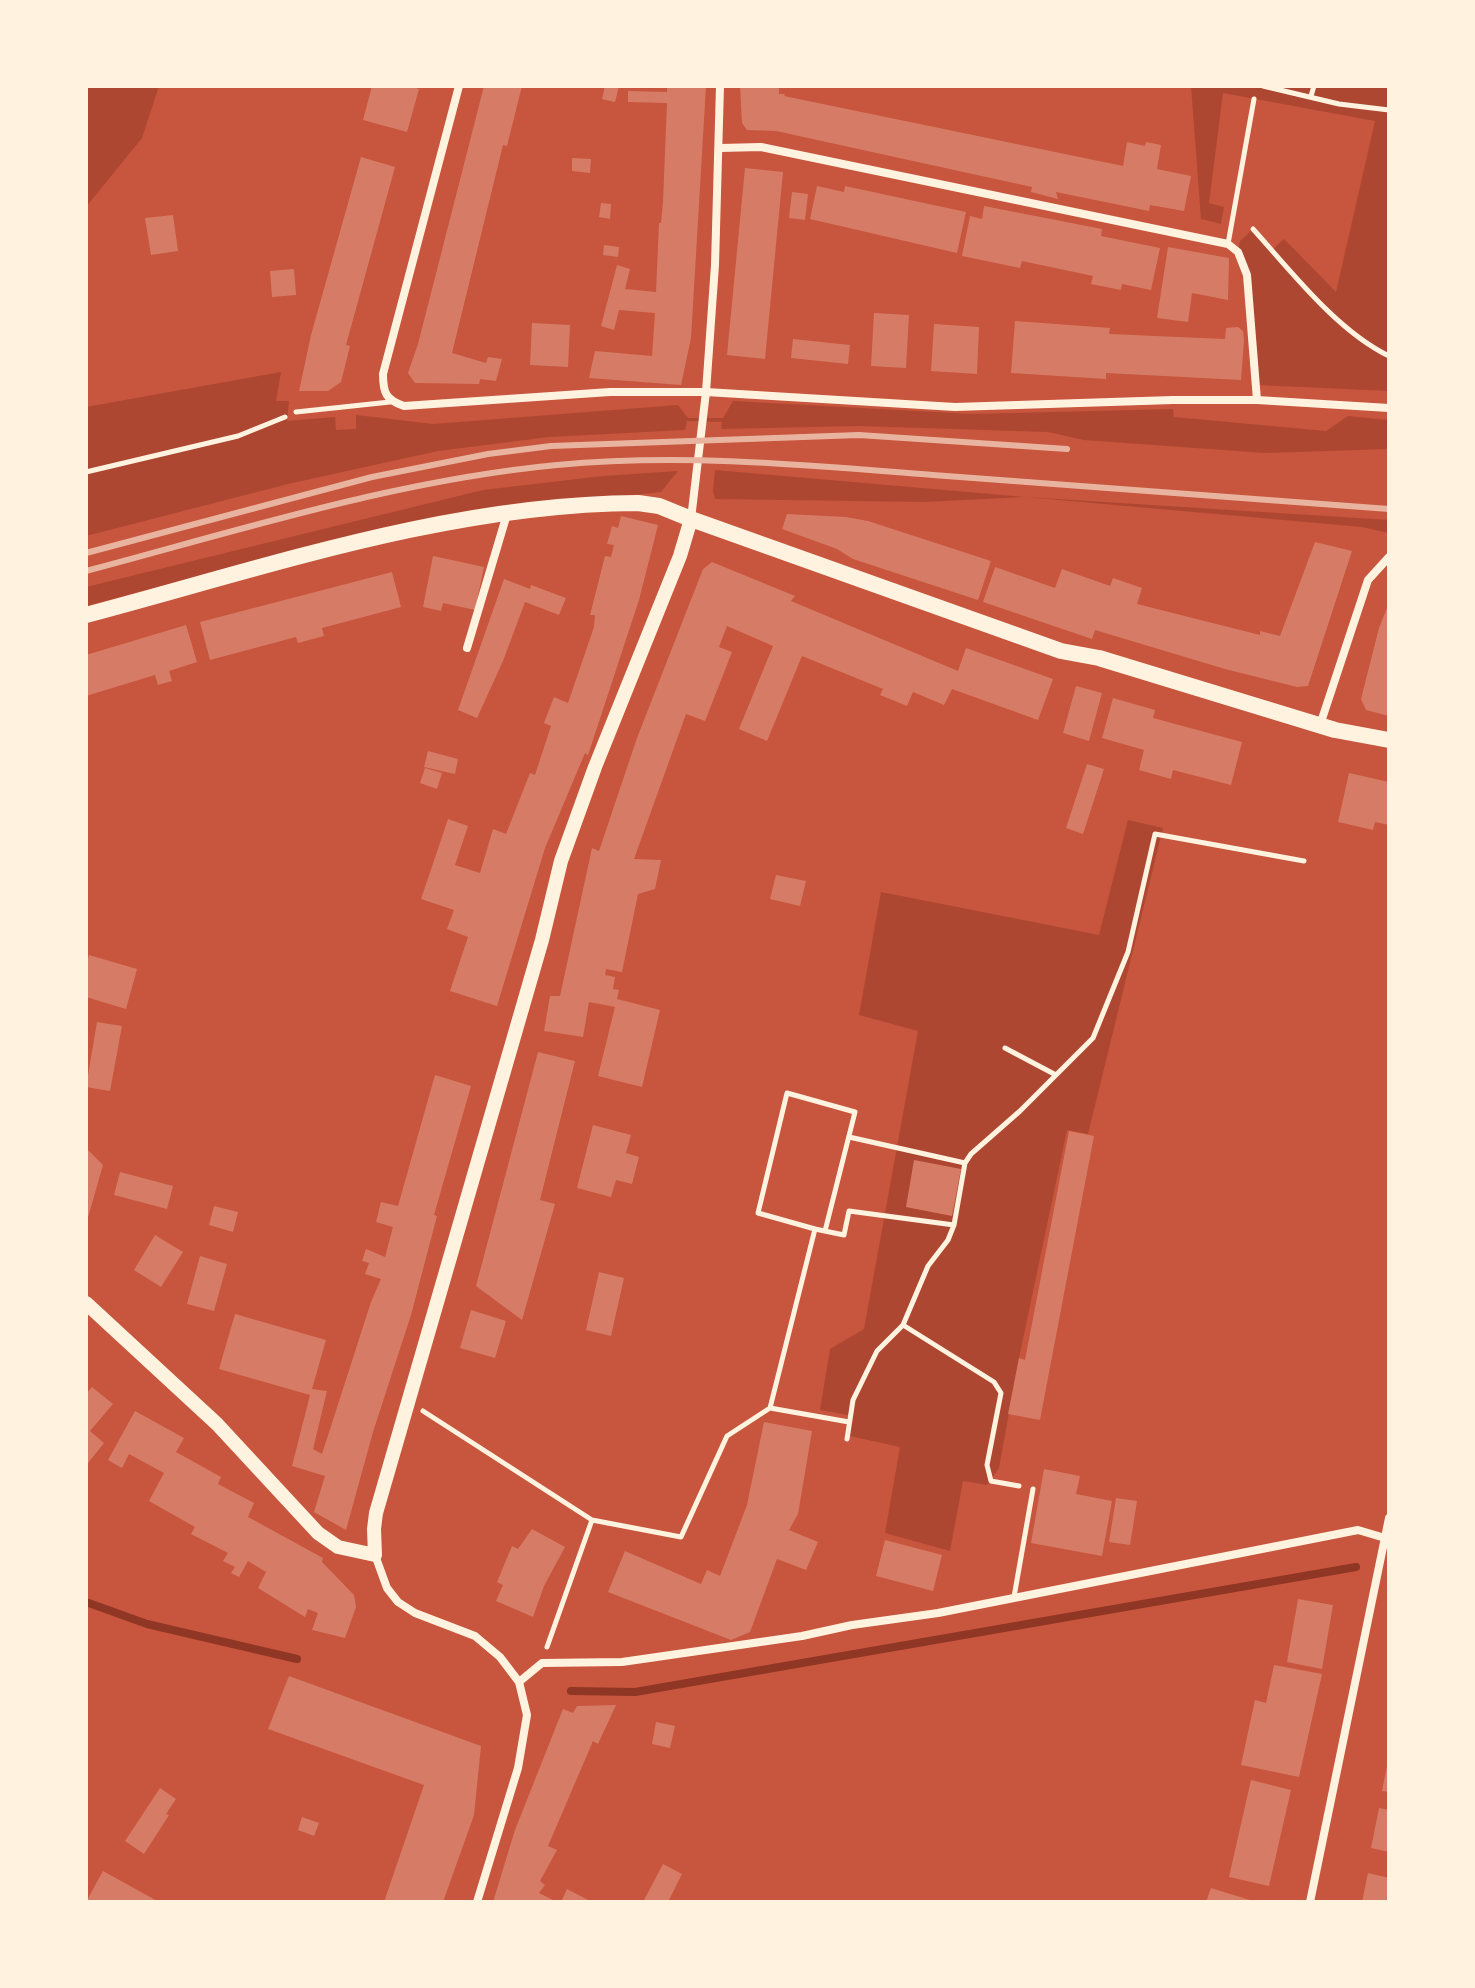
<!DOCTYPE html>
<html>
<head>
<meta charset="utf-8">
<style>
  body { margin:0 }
  #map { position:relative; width:1475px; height:1988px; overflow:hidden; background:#c8553d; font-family:"Space Grotesk",sans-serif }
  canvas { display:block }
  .frame { position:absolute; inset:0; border:88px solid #fff3e0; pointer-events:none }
</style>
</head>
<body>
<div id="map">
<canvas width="1475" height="1988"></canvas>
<div class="frame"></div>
</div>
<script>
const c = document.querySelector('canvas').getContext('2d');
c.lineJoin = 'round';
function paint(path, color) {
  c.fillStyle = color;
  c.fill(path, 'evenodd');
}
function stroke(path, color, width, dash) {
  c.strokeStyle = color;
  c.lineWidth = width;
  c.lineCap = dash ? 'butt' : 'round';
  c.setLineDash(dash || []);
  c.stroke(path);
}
paint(new Path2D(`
  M 86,86 L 159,86 L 142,138 L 86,207 Z
  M 1191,86 L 1389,86 L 1389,391 L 1257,385 L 1251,304 L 1238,252 L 1240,241 L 1253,229 L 1272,250 L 1284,239 L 1336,292 L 1375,121 L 1223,93 L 1209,203 L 1224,207 L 1221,224 L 1201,219 Z
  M 281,372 L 276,401 L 289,401 L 287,421 L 335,417 L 336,430 L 356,429 L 356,415 L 433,424 L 678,405 L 688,418 L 723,418 L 733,401 L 972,414 L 1173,409 L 1174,417 L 1326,431 L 1348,416 L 1389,420 L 1389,449 L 1265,453 L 1084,440 L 1048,432 L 859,426 L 721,429 L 722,422 L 687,421 L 685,430 L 549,437 L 438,451 L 288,484 L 86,536 L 86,407 Z
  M 715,470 L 1025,497 L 1389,520 L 1389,533 L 1362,527 L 1025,497 L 925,502 L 715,499 L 713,491 Z
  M 678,471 L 661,492 L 468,513 L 387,527 L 86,606 L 86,587 L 483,490 L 603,476 Z
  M 1128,820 L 1163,828 L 1088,1134 L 1067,1130 L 1019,1358 L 999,1468 L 987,1485 L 963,1481 L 950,1551 L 885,1533 L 900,1447 L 845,1435 L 848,1415 L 820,1410 L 830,1349 L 864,1329 L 918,1031 L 859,1015 L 881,892 L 1099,935 Z`), '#ae4732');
stroke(new Path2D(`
  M 86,1602 L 147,1624 L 297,1659
  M 571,1691 L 635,1692 L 1356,1567`), '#8f3625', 8);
paint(new Path2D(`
  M 372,86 L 409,86 L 419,89 L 407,132 L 363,120 Z
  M 484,86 L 522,86 L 507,146 L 503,145 L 452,353 L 486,363 L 488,357 L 502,359 L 496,381 L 480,379 L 479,384 L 415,383 L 408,373 L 418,344 Z
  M 605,86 L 619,86 L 615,102 L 602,99 Z
  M 667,86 L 706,86 L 691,338 L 681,385 L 589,378 L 595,351 L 652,356 L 655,313 L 619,310 L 614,330 L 601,326 L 617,265 L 630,269 L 625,289 L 656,292 L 659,223 L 661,223 L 663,202 L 667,103 L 628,102 L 628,91 L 667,92 Z
  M 740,86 L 779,86 L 779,94 L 785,94 L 784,96 L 1123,166 L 1127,142 L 1145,146 L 1146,142 L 1161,145 L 1157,169 L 1191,176 L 1184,211 L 1150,205 L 1149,211 L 1056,192 L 1058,199 L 1031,192 L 1032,187 L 776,131 L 747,130 L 742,123 Z
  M 361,157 L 395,167 L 346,345 L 350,346 L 341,382 L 328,391 L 299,391 L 311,335 Z
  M 572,158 L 591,159 L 590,173 L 572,171 Z
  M 745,168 L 783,172 L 765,359 L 727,355 Z
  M 817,186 L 844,192 L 845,186 L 966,212 L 957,253 L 810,219 Z
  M 792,192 L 808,194 L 805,220 L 789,218 Z
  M 601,203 L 611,204 L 610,219 L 599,217 Z
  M 984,206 L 1102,229 L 1101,236 L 1160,248 L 1151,290 L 1122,284 L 1121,290 L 1091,284 L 1093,276 L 1022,261 L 1020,268 L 962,256 L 970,216 L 982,219 Z
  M 173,215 L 178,251 L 151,255 L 145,218 Z
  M 604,245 L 619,247 L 618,257 L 603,255 Z
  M 1168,247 L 1229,258 L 1228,300 L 1192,293 L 1188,322 L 1157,318 Z
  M 294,269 L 296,295 L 272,297 L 270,271 Z
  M 874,313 L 909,315 L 906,368 L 871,366 Z
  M 1015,321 L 1110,328 L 1109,334 L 1225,339 L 1226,328 L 1238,327 L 1243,331 L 1244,340 L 1241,380 L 1106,373 L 1106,379 L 1011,373 Z
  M 532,323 L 570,325 L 568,367 L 530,365 Z
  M 934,324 L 979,327 L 977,374 L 931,371 Z
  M 793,339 L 850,345 L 848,364 L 791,358 Z
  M 787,514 L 846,517 L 868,521 L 991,561 L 978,600 L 853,559 L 837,549 L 782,529 Z
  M 621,516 L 658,525 L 639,600 L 588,755 L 585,753 L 545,848 L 497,1006 L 450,991 L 468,937 L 447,929 L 454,910 L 421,899 L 448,819 L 468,826 L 455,865 L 480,873 L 493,829 L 506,834 L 530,773 L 535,775 L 551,726 L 544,723 L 554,697 L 568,703 L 594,627 L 595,615 L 590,615 L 605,556 L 611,557 L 614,545 L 607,544 L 612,526 L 618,528 Z
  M 1315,542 L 1352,551 L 1308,686 L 1297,687 L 1225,669 L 1095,630 L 1092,639 L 983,602 L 995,567 L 1055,588 L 1062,569 L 1110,586 L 1113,578 L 1142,588 L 1137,604 L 1260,635 L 1260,631 L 1280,636 Z
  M 433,556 L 484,567 L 475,610 L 443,603 L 441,611 L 423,607 Z
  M 712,562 L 795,596 L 791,601 L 958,671 L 966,648 L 1053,679 L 1038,720 L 952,689 L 944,705 L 913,692 L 907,706 L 880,695 L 883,689 L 802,656 L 767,741 L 739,729 L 773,646 L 727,626 L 719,647 L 732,652 L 705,721 L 686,714 L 634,859 L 661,860 L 655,889 L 638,894 L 622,972 L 606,969 L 605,975 L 615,977 L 613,989 L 619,990 L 617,999 L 660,1010 L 642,1087 L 598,1076 L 615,1007 L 589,1002 L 583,1037 L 544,1031 L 550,996 L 560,996 L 592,848 L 599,851 L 637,738 L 703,569 Z
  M 392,572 L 401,607 L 322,628 L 324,636 L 298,643 L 296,637 L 210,660 L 200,622 Z
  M 504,579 L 530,589 L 531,585 L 566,598 L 559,615 L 525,602 L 503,661 L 477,718 L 458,710 Z
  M 1389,603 L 1389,716 L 1366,710 L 1361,699 L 1379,628 Z
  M 186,625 L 197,662 L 169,671 L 172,681 L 158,685 L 155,675 L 86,696 L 86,655 Z
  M 1076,686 L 1102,693 L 1089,741 L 1063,733 Z
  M 1113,698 L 1155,710 L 1153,718 L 1242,742 L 1231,785 L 1173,770 L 1171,779 L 1139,770 L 1144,750 L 1102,738 Z
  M 428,751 L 458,759 L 455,774 L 424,767 Z
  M 1087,764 L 1104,769 L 1083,834 L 1066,828 Z
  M 425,768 L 442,773 L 437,789 L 420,783 Z
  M 1349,773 L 1389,782 L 1389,825 L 1375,822 L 1373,830 L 1338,822 Z
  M 776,875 L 806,881 L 800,906 L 770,899 Z
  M 89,955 L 137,969 L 126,1009 L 86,997 L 86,966 Z
  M 97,1022 L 122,1026 L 110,1091 L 86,1087 Z
  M 538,1052 L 575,1061 L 540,1200 L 555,1204 L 522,1320 L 476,1286 Z
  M 435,1075 L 471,1086 L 434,1215 L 437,1216 L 411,1315 L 373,1432 L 346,1530 L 314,1512 L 325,1476 L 292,1466 L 310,1395 L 219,1369 L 235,1314 L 326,1340 L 312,1389 L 327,1391 L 313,1449 L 322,1454 L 371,1302 L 381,1279 L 365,1274 L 369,1263 L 362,1261 L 366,1249 L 385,1257 L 393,1227 L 376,1222 L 381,1202 L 398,1206 Z
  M 593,1125 L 631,1135 L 626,1153 L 639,1157 L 632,1184 L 616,1180 L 611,1197 L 577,1188 Z
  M 1069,1131 L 1094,1136 L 1040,1420 L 1008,1414 L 1019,1358 L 1025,1360 Z
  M 86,1148 L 103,1165 L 87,1221 L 86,1221 Z
  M 914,1160 L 961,1169 L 952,1216 L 906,1207 Z
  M 120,1172 L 173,1186 L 167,1209 L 114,1195 Z
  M 214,1206 L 238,1212 L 233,1232 L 209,1225 Z
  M 155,1235 L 183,1252 L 161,1287 L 134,1270 Z
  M 200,1256 L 227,1264 L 214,1311 L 187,1304 Z
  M 599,1272 L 624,1278 L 611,1336 L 586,1330 Z
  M 471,1310 L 506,1321 L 495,1358 L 460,1348 Z
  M 92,1387 L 113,1404 L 90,1431 L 104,1443 L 88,1463 L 86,1394 Z
  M 135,1411 L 184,1438 L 176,1452 L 221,1477 L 218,1484 L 254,1503 L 248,1517 L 323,1558 L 322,1562 L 354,1595 L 356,1607 L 345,1638 L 312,1630 L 318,1613 L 308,1609 L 305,1617 L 258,1588 L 266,1572 L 248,1561 L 239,1577 L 231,1573 L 235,1567 L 223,1561 L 228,1553 L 191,1534 L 195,1527 L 149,1501 L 164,1473 L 129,1454 L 122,1468 L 108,1460 Z
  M 764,1422 L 812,1431 L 798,1514 L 789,1530 L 818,1542 L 806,1570 L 777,1559 L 750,1632 L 731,1640 L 608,1592 L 625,1551 L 701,1584 L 707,1570 L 720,1576 L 747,1505 Z
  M 1044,1469 L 1080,1476 L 1076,1494 L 1112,1501 L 1102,1556 L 1031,1543 Z
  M 1116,1498 L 1137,1501 L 1130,1545 L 1109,1542 Z
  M 532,1529 L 565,1547 L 544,1586 L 533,1617 L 496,1601 L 503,1585 L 497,1582 L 512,1546 L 518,1549 Z
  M 885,1540 L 942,1555 L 933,1591 L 876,1576 Z
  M 1298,1599 L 1333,1605 L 1322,1669 L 1287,1662 Z
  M 1274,1665 L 1322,1674 L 1299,1777 L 1241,1765 L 1255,1700 L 1266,1703 Z
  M 289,1676 L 481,1746 L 474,1815 L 443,1902 L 384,1902 L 424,1785 L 268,1729 Z
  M 616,1705 L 598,1744 L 593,1741 L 548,1846 L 557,1850 L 540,1881 L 545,1885 L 539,1893 L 557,1902 L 493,1902 L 515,1830 L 563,1709 L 573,1713 L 577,1706 Z
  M 656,1722 L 675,1726 L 670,1748 L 652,1744 Z
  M 1388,1761 L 1389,1761 L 1389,1792 L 1382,1791 Z
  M 1251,1780 L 1291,1790 L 1269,1886 L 1229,1877 Z
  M 160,1788 L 176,1799 L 166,1814 L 169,1815 L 144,1854 L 125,1841 Z
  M 1379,1808 L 1389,1810 L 1389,1852 L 1371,1848 Z
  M 302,1817 L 319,1823 L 314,1836 L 298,1830 Z
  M 663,1864 L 682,1874 L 668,1902 L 643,1902 Z
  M 103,1871 L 159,1902 L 86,1902 Z
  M 1368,1873 L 1389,1878 L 1389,1902 L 1362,1902 Z
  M 1211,1888 L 1253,1901 L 1253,1902 L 1206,1902 Z
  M 567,1889 L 592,1902 L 561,1902 Z`), '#d67c66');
stroke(new Path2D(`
  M 1263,86 L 1339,104 L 1389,110
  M 1311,96 L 1314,86
  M 86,472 L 238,436 L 285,417
  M 1005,1048 L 1056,1075
  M 849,1137 L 965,1163
  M 815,1229 L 758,1213 L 787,1093 L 855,1112 L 825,1231
  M 423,1411 L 592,1520 L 681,1537 L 727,1436 L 770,1408
  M 849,1422 L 770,1408 L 815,1229 L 844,1235 L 849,1211 L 954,1225
  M 847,1439 L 853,1400 L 877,1351 L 903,1325
  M 1019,1486 L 991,1481 L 987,1465 L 1001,1393 L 994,1382 L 903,1325 L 928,1266 L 948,1240 L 954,1225 L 965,1163 L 971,1154 L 1020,1111 L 1093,1038 L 1128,952 L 1155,834 L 1304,861
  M 547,1647 L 592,1520`), '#fff3e0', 5);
stroke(new Path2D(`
  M 1253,229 C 1291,271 1337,331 1389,356
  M 1228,244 L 1254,99
  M 296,412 L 390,402
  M 1014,1597 L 1033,1489`), '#fff3e0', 5);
stroke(new Path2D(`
  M 459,86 L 383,374 C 383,393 386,400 404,406 L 610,392 L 706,392 L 955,407 L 1173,400 L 1257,400 L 1389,408
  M 720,148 L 761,147 L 1228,244 L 1238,252 L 1247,275 L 1257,400
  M 691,519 L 706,392 L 715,265 L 720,86
  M 467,648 L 507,514
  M 1320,725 L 1368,580 L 1389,557
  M 375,1555 L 387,1588 L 398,1602 L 415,1613 L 475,1636 L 500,1657 L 519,1682 L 527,1715 L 518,1768 L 477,1902
  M 519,1682 L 542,1663 L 622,1662 L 802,1636 L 852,1625 L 938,1613 L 1358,1530 L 1385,1538
  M 1310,1902 L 1389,1518`), '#fff3e0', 8);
stroke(new Path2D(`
  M 86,1303 L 217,1424 L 318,1533 L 338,1547 L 375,1555 L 374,1529 L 376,1513 L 542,940 L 561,861 L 595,767 L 680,556 L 691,519`), '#fff3e0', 14);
stroke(new Path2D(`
  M 86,615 C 267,567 449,504 638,503 L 659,506 L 691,519 L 1061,651 L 1099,658 L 1335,730 L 1389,740`), '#fff3e0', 16);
stroke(new Path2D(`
  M 86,553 L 372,477 L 488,454 L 551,446 L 859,435 L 1067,449
  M 86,571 C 241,530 397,480 557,465 C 682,453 808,465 933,475 C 1085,486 1237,497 1389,509`), '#e9b49f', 6);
</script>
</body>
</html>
